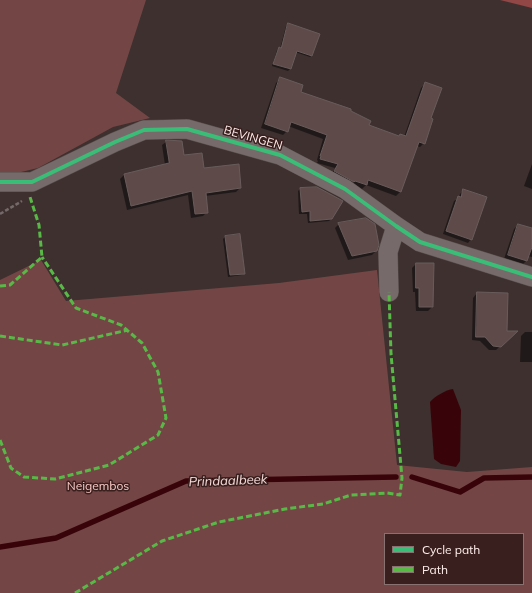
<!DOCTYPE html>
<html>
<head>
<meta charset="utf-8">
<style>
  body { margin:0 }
  #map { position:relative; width:532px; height:593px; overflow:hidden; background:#3d302f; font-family:Mulish,sans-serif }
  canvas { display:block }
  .legend { position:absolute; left:384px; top:533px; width:140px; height:52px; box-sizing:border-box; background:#39201f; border:1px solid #887271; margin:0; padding:5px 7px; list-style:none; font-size:12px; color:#ffeeec }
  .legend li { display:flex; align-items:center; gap:8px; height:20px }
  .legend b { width:20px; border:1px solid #887271 }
</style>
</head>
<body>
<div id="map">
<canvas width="532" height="593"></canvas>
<ul class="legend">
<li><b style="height:5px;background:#3abd76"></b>Cycle path</li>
<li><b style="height:5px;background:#58b947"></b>Path</li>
</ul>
</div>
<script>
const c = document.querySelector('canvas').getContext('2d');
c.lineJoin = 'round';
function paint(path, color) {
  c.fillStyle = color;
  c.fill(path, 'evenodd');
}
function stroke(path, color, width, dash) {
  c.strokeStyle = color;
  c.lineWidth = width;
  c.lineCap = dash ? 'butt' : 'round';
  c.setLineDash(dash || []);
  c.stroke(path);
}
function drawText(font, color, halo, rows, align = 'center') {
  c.font = font + ' Mulish,sans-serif';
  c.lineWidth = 3;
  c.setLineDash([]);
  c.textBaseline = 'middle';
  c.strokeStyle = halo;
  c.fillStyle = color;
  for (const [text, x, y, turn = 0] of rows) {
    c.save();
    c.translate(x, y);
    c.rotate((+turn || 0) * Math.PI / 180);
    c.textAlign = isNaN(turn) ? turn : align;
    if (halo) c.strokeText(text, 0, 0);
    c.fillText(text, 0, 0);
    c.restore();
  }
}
paint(new Path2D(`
  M 0,0 L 146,0 L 116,93 L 150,118 L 113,127 L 38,168 L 21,172 L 0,172 Z
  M 41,260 L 66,301 L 279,283 L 377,270 L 397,465 L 467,472 L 532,467 L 532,593 L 0,593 L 0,280 ZM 385,534 L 523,534 L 523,584 L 385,584 Z`), '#734645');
paint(new Path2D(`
  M 500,0 L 532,0 L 532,9 L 532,8 Z`), '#914745');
paint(new Path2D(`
  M 453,389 L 461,410 L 460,461 L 456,467 L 441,464 L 434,459 L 430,402 C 435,396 446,390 453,389 Z`), '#390409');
paint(new Path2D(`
  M 288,25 L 311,56 L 310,57 L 295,52 L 290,69 L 288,71 L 272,66 L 277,50 L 280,49 L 286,26 Z
  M 280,79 L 299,92 L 349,111 L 367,126 L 399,137 L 404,137 L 421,88 L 425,84 L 430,119 L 424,143 L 420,147 L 417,146 L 400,192 L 396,196 L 366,185 L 362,189 L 331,175 L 335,168 L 317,163 L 318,161 L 317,160 L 323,139 L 288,126 L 287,131 L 283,135 L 261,128 L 276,83 Z
  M 166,142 L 181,142 L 183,156 L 203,170 L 240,188 L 236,192 L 205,196 L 207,212 L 203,216 L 191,218 L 188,195 L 127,210 L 120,179 L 124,175 L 165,165 L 162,145 Z
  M 532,164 L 532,189 L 524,186 Z
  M 301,188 L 332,218 L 329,221 L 308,223 L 307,214 L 299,214 L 298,191 Z
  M 464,190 L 471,239 L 468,243 L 443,234 L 454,201 L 459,198 L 460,194 Z
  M 339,224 L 376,251 L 372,255 L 348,260 L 335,228 Z
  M 518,225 L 532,229 L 532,257 L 528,256 L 526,261 L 522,265 L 504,259 L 514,229 Z
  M 225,237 L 244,273 L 242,275 L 228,277 L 223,239 Z
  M 416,264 L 432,307 L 428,311 L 416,311 L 415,292 L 413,292 L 412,268 Z
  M 477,293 L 506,332 L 516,332 L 496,350 L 489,350 L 480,341 L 472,340 L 473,298 Z
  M 525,332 L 532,332 L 532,362 L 520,362 L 521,336 Z`), '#0007');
stroke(new Path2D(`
  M 412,477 L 460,492 L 484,478 L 532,477
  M 0,547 L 56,538 L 186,481 L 396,477`), '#390409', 5.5);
const building = new Path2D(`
  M 288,23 L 320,34 L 312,56 L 297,51 L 291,69 L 273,64 L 279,47 L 281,48 Z
  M 280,77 L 303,85 L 301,92 L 351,109 L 351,111 L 371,121 L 369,125 L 399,136 L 400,134 L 406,136 L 425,82 L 442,88 L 431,118 L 433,119 L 425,144 L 419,142 L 401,192 L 368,180 L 367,185 L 355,181 L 354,182 L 334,171 L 338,164 L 320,159 L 321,156 L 320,156 L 327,135 L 291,122 L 288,132 L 265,124 Z
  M 166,140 L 182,141 L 184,155 L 202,153 L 204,168 L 239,164 L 241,188 L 206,193 L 208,213 L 195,214 L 192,191 L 131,206 L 124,174 L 169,163 Z
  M 317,187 L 343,201 L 332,219 L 310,221 L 310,211 L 302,212 L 300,188 Z
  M 463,189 L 487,197 L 472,240 L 446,231 L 458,196 L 461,197 Z
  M 366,218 L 375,224 L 379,245 L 377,251 L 352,256 L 338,223 Z
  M 518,224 L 532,228 L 532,247 L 527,261 L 508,255 Z
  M 240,234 L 245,274 L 230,275 L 225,236 Z
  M 416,263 L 434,263 L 433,307 L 419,307 L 419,288 L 416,288 Z
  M 477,292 L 508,293 L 507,331 L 518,331 L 501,347 L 493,346 L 485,337 L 476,337 Z`);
paint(building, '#5f4a4a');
stroke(building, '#685c5b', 1);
const street = new Path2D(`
  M 0,182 L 32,182 L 115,142 L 144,130 L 187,129 L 280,155 L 345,189 L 396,226 L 420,242 L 532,277
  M 389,292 L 388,252 L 396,226`);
stroke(street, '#584c4b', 20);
stroke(new Path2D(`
  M 0,214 L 22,201`), '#746a69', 2.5, [4, 2]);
stroke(street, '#766b6a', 19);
stroke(new Path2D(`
  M 0,286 L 10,285 L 42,257 L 39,225 L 30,197
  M 0,336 L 62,345 L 128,330
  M 0,440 L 11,468 L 24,477 L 55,479 L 109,465 L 158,435 L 166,418 L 158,372 L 142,343 L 121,325 L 76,308 L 42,257
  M 75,593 L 162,541 L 219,522 L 285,509 L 323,504 L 351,495 L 387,493 L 400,495 L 402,478 L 391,354 L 389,292`), '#58b947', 3, [6, 3]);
stroke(new Path2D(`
  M 0,182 L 32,182 L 115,142 L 144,130 L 187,129 L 280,155 L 345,189 L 396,226 L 420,242 L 532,277`), '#3abd76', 4);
drawText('12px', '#ffeeec', '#39201f', [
  ["BEVINGEN",253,138,16]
]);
drawText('12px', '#fbcac6', '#39201f', [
  ["Neigembos",98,486]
]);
drawText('italic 13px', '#f4dbd9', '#39201f', [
  ["Prindaalbeek",228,481,-2]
]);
</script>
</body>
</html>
